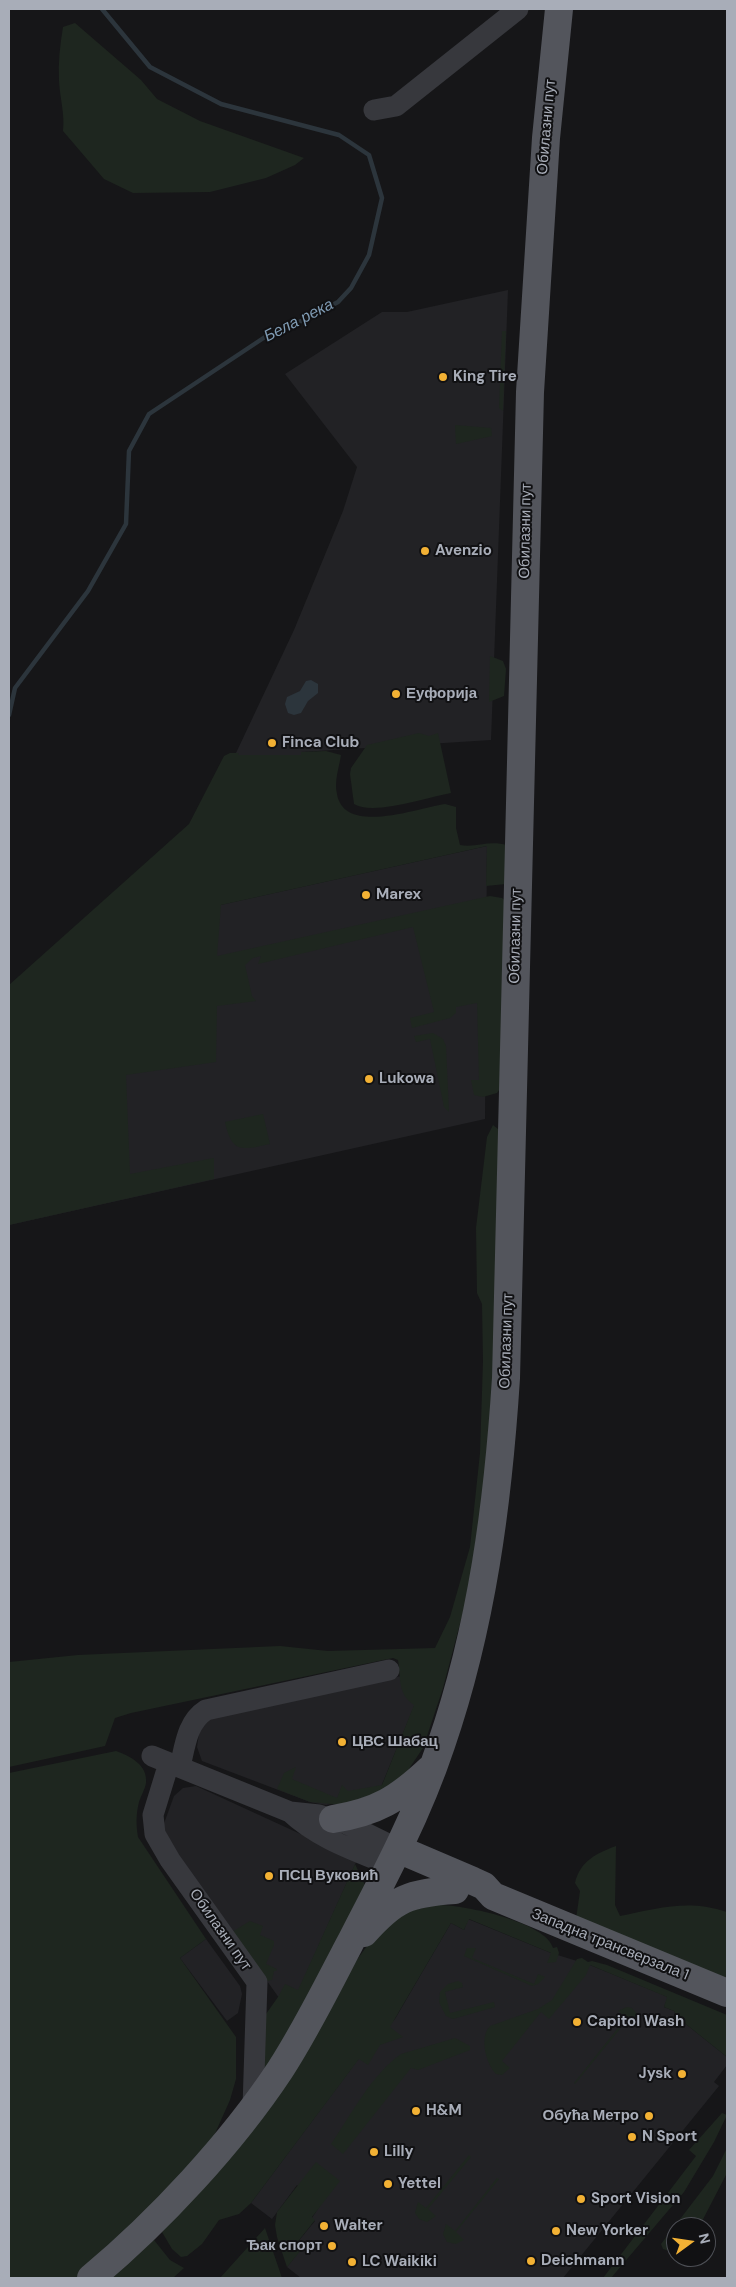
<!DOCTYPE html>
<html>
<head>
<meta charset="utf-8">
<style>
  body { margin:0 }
  #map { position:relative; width:736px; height:2287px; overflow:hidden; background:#161618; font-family:"DM Sans",sans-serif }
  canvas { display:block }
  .frame { position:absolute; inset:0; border:10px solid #a8adb8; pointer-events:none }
  .north { position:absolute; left:666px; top:2217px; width:50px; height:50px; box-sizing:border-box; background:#111113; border:1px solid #4d4f55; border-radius:50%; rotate:76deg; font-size:14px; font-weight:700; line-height:20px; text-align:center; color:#a8adb8 }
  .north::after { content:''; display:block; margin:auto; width:18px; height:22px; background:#f2b134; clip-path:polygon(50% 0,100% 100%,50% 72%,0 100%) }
</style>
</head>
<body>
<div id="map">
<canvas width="736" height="2287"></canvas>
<div class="frame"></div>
<div class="north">N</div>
</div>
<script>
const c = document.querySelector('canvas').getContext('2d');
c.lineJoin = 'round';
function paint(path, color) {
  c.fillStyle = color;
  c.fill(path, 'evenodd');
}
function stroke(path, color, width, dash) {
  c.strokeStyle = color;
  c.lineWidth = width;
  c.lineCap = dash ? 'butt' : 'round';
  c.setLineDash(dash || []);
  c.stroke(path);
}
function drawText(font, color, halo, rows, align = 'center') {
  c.font = font + ' "DM Sans",sans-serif';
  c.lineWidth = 4;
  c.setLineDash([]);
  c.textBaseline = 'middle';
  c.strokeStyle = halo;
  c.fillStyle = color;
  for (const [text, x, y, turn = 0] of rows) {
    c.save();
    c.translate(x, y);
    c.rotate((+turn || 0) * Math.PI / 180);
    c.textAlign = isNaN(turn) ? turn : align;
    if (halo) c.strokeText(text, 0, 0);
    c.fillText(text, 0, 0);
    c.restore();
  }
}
paint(new Path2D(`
  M 508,290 L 491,740 L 302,752 L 301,755 L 238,755 L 236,753 L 294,630 L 343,511 L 357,467 L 285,374 L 382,312 L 407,312 Z
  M 487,846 L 485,1119 L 9,1225 L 9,1001 L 89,934 Z
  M 429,1670 L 378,1794 L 326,1805 L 310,1802 L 202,1761 L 197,1747 L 200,1727 L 207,1718 Z
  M 196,1786 L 357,1860 L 289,2012 L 165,1837 L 162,1829 L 174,1796 L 183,1788 Z
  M 468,1919 L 551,1953 L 590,1965 L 668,1997 L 664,2007 L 674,2011 L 677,2017 L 727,2057 L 727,2065 L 714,2082 L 719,2086 L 563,2278 L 301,2278 L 287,2267 L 301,2249 L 296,2244 L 315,2221 L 312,2218 L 321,2204 L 297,2185 L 272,2219 L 251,2203 L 359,2058 L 395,2019 L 451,1923 L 464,1930 Z
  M 206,1939 L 240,1986 L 242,1994 L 238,2013 L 227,2021 L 180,1958 Z`), '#222225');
paint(new Path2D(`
  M 75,23 L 141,80 L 157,99 L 200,121 L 304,158 L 295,165 L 266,178 L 210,192 L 133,193 L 104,179 L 63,131 C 65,114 60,99 59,81 C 58,63 60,45 63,27 Z
  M 502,331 L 506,331 L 503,411 L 499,408 Z
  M 455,425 L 491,428 L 492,436 L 456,444 Z
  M 490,656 L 503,661 L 506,669 L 504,696 L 489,702 Z
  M 419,733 L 429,736 L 438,733 L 451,793 C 429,797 373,816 354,804 L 350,774 L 351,768 L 367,745 Z
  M 326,751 L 341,755 C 339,768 334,781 337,794 C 344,836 418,808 445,804 L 456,807 L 456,828 L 460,845 C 476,848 488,840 507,845 L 506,884 L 486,886 L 487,846 L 221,905 L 217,956 L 490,896 L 502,898 L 508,903 L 500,1089 L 497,1093 L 483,1097 L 474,1095 L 471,1080 L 479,1080 L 477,1003 L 456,1007 L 456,1013 L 450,1018 L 412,1028 L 410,1018 L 434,1012 L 413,927 L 258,964 L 261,956 L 253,958 L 245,965 L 252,996 L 256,1001 L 217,1006 L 216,1062 L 126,1075 L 130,1174 L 214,1158 L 214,1179 L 9,1225 L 9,985 L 189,824 L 224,756 L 230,753 L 239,753 L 238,755 L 301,755 L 301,752 Z
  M 433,1033 L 443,1039 L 446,1046 L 449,1112 L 444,1107 L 430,1039 L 416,1042 L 414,1036 Z
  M 263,1114 L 270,1144 C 242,1150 232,1154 225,1122 Z
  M 493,1125 L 498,1129 L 501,1143 L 496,1413 L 467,1597 L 443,1688 L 423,1748 L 398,1785 L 343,1805 L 310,1802 L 277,1789 L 284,1773 L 296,1767 L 292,1779 L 337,1798 L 342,1785 L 348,1791 L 382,1785 L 414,1705 C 397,1694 401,1677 398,1660 L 393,1658 L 131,1713 L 115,1718 L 105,1746 L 9,1767 L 9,1662 L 78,1655 L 280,1646 L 328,1651 L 435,1648 L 450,1617 L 470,1547 L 480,1453 L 483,1361 L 482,1304 L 477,1293 L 476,1228 L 487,1137 Z
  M 116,1751 C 130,1756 148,1765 146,1783 C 145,1789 141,1796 139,1802 C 136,1814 136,1825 138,1837 L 206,1939 L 180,1958 L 236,2037 L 236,2079 L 230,2100 L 208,2149 L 80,2278 L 9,2278 L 9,1773 Z
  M 616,1846 L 615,1905 L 620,1916 C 658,1908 689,1899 727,1912 L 727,1980 L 576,1919 L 580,1891 L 575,1883 C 580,1861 597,1853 616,1846 Z
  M 355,1864 L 365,1885 L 359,1907 L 263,2079 L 261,2021 L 278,1997 L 285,1984 L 298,1990 Z
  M 437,1905 C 461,1904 547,1922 553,1948 L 557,1947 L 559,1953 L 556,1962 L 547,1963 L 551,1953 L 469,1919 L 464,1930 L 451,1923 L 390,2027 L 403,2037 L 380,2045 L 368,2065 L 359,2059 L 251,2203 L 239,2214 L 219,2220 L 202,2244 L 187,2256 L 181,2257 L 172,2249 L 162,2232 L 356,1961 L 386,1920 L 413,1910 Z
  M 250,1921 L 263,1926 L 260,1935 L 274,1941 L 274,1945 L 266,1964 L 277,1969 L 276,1971 L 274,1971 L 272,1980 L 267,1981 L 232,1932 Z
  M 467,1948 L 476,1948 L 472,1958 L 534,1984 L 538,1974 L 545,1977 L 538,1984 L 532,1986 L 464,1956 Z
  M 582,1958 L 588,1962 L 592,1961 L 607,1965 L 727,2015 L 727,2057 L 677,2017 L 674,2011 L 664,2007 L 667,1997 L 590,1965 L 586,1975 L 549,2019 L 541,2012 L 502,2061 L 510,2068 L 502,2075 L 496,2074 C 486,2064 479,2037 490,2026 L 538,2009 L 552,2000 L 577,1959 Z
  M 458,1981 L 462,1983 L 463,1987 L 445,1992 L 450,2013 L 494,2002 L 495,2007 L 453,2019 L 446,2016 L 439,2002 L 440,1992 L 448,1984 Z
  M 627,2007 L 632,2008 L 637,2014 L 637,2025 L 628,2019 L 575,2084 L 574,2083 L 626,2018 L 618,2011 Z
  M 455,2038 L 470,2046 L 470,2050 L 418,2070 L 411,2068 L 343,2154 L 331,2144 C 351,2115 372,2074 401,2054 Z
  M 722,2113 L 727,2115 L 714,2142 L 684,2192 L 611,2278 L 603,2278 L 696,2156 L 689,2150 Z
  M 727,2148 L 727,2173 L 699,2227 L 676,2227 L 676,2253 L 663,2249 L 661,2244 L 713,2176 Z
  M 469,2155 L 471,2157 L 428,2209 L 436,2216 L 427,2222 L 419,2219 L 415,2213 L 418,2202 L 426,2208 Z
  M 316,2162 L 340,2181 L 312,2217 L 315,2220 L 296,2244 L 302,2249 L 287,2267 L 277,2237 L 275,2225 L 277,2212 Z
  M 497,2178 L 499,2179 L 456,2232 L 464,2240 L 456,2244 L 447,2242 L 443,2234 L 446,2224 L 455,2231 Z
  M 265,2228 L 282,2278 L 220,2278 Z
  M 154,2240 L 170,2260 L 184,2268 L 173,2278 L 107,2278 L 148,2242 Z`), '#1e261f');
paint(new Path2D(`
  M 311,680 L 318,684 L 318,693 L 308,701 L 301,713 L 294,715 L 288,713 L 285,704 L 287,697 L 300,691 L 306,681 Z`), '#2c353c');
stroke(new Path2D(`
  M 9,715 L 15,688 L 88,591 L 126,524 L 129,451 L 149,414 L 268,335 L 306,319 L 338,302 L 351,288 L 369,255 L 382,198 L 369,155 L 339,135 L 221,104 L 150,67 L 102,9`), '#2c353c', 4.5);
stroke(new Path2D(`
  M 374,110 L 396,106 L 518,9
  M 152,1756 L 290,1812 L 319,1815 L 347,1824 L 398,1849
  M 169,1763 L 153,1815 L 155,1834 L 170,1860 L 257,1982 L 253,2107
  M 180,1767 C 185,1746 187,1722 206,1710 L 389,1670
  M 290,1812 C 317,1838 356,1851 390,1865`), '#37383d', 21);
stroke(new Path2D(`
  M 333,1819 C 377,1812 398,1799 430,1769
  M 398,1849 L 473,1881 L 484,1886 L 493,1896 L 727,1993
  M 364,1933 C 395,1898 409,1893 455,1890
  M 91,2278 C 159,2221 231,2144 280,2070 C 306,2030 327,1987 349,1945 C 383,1880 418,1814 441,1745 C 482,1626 498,1503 506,1378 L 530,392 L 546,138 L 559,9`), '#53555c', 28);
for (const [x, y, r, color] of [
  [443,377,5,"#f2b134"],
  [425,551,5,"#f2b134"],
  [396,694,5,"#f2b134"],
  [272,743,5,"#f2b134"],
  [366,895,5,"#f2b134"],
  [369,1079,5,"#f2b134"],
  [342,1742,5,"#f2b134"],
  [269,1876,5,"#f2b134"],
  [577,2022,5,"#f2b134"],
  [682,2074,5,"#f2b134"],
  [416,2111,5,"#f2b134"],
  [649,2116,5,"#f2b134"],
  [632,2137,5,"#f2b134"],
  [374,2152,5,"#f2b134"],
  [388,2184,5,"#f2b134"],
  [581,2199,5,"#f2b134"],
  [324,2226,5,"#f2b134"],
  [556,2231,5,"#f2b134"],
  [332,2246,5,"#f2b134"],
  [531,2261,5,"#f2b134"],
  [352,2262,5,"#f2b134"]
]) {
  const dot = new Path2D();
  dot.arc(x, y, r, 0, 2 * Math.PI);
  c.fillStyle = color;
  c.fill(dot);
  stroke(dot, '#111113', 2);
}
drawText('15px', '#a8adb8', '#111113', [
  ["Обилазни пут",547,127,-85],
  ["Обилазни пут",526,531,-89],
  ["Обилазни пут",516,936,-89],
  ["Обилазни пут",507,1341,-88],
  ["Обилазни пут",220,1930,55],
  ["Западна трансверзала 1",610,1945,22]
]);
drawText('bold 15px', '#a8adb8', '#111113', [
  ["King Tire",453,377],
  ["Avenzio",435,551],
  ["Еуфорија",406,694],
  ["Finca Club",282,743],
  ["Marex",376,895],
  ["Lukowa",379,1079],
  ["ЦВС Шабац",352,1742],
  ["ПСЦ Вуковић",279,1876],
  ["Capitol Wash",587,2022],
  ["Jysk",672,2074,"right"],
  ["H&M",426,2111],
  ["Обућа Метро",639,2116,"right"],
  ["N Sport",642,2137],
  ["Lilly",384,2152],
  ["Yettel",398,2184],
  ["Sport Vision",591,2199],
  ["Walter",334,2226],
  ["New Yorker",566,2231],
  ["Ђак спорт",322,2246,"right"],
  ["Deichmann",541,2261],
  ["LC Waikiki",362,2262]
], 'left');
drawText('italic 16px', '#7f9bb3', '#111113', [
  ["Бела река",299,321,-27]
]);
</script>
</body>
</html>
